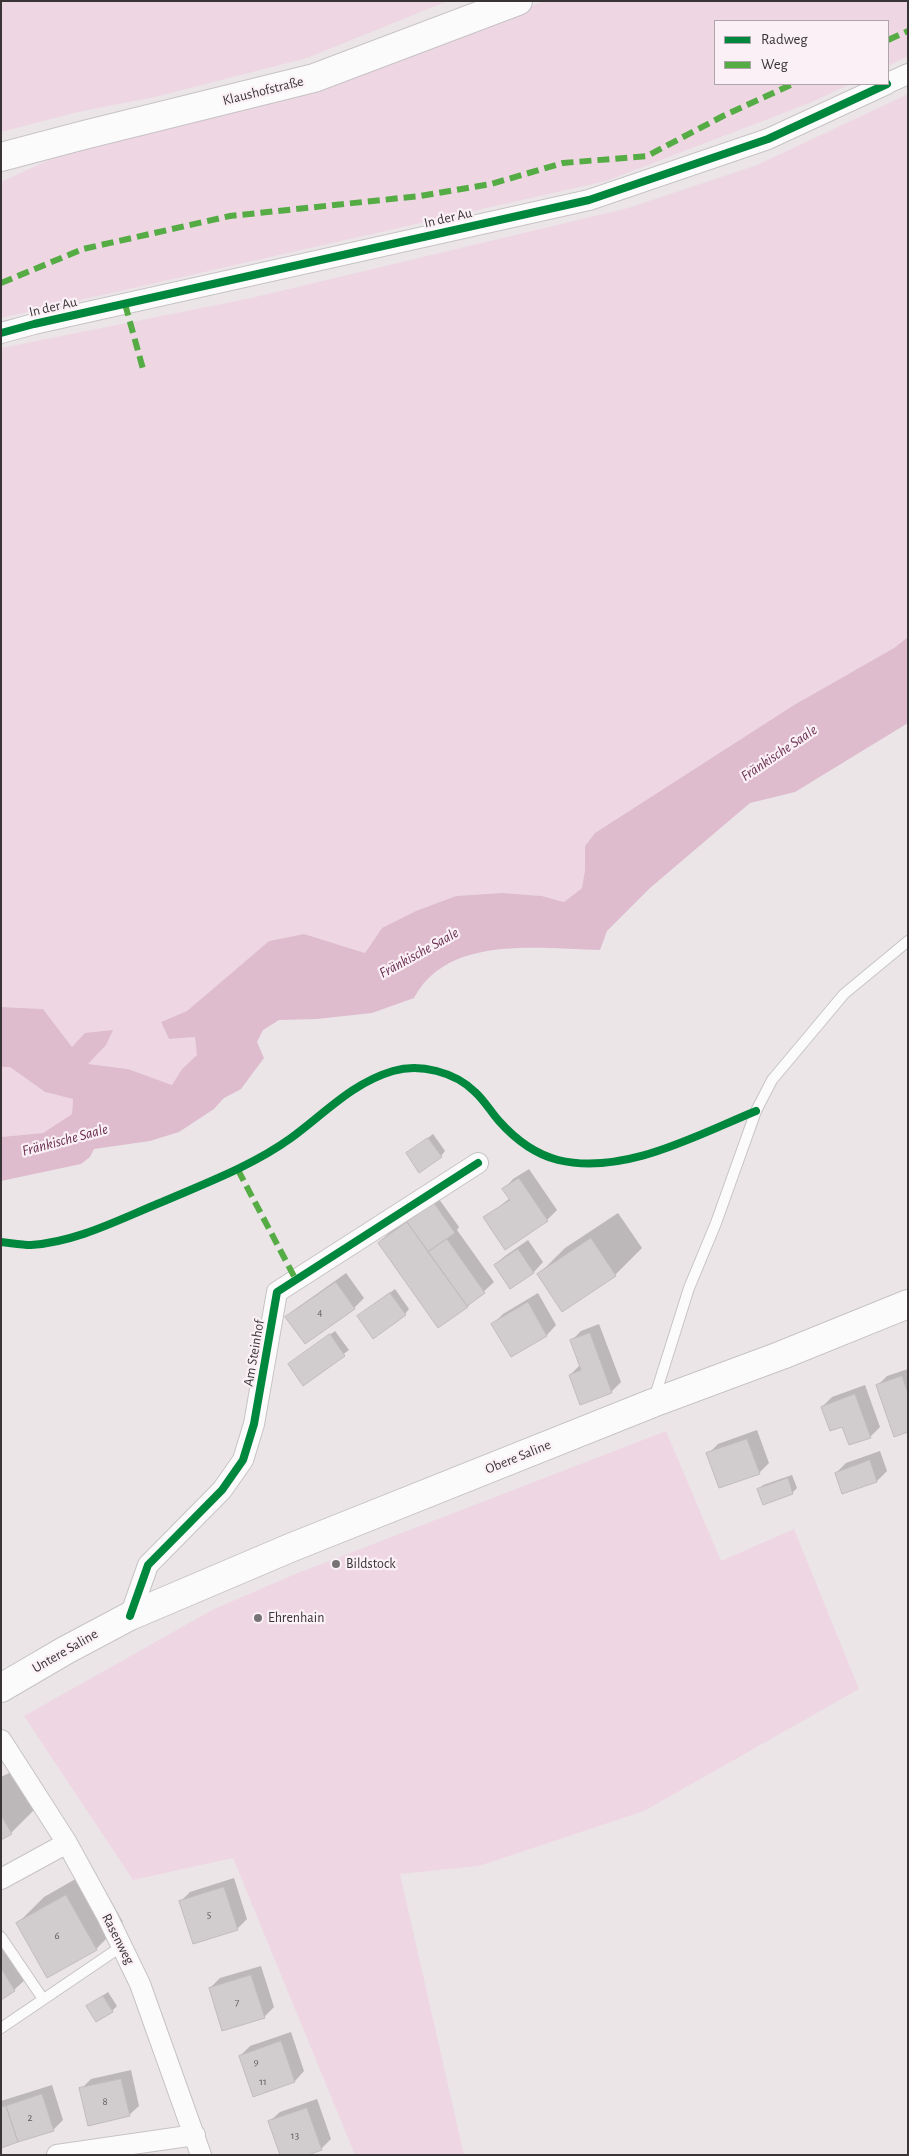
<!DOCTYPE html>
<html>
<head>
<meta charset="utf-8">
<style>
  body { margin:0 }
  #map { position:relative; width:909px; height:2156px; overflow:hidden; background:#ebe5e8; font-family:"Alegreya Sans",sans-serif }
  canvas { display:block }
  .frame { position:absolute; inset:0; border:2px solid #393537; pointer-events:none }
  .legend { position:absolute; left:714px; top:20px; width:175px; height:65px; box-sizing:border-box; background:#faf0f5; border:1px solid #ada5a9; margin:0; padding:6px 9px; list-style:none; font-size:15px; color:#393537 }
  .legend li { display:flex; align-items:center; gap:10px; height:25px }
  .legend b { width:25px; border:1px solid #ada5a9 }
</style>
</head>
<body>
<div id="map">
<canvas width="909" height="2156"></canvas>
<div class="frame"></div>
<ul class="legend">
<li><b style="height:6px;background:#00873e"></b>Radweg</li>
<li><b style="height:6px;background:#55ac45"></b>Weg</li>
</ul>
</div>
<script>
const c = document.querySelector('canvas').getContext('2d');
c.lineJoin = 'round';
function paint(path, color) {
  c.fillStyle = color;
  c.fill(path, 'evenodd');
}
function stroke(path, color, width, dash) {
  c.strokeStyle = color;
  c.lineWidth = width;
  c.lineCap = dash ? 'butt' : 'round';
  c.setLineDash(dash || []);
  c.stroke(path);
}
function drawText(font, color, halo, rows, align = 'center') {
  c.font = font + ' "Alegreya Sans",sans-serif';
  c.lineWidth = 4.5;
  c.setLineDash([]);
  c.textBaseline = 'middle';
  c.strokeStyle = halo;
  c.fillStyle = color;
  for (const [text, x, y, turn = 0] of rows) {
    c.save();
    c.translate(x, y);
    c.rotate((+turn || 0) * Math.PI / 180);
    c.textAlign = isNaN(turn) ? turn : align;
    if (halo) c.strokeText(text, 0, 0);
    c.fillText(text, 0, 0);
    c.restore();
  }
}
paint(new Path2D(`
  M 1,1 L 448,1 L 307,58 L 155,97 L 78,112 L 1,132 Z
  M 545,1 L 908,1 L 908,56 L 888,66 L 888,21 L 715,21 L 715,84 L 850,84 L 810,103 L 606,181 L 1,318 L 1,182 L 86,143 L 465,29 Z
  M 908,94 L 908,637 L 894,648 L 794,705 L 595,833 L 585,846 L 585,870 L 582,888 L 564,902 L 542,896 L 502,893 L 456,896 L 417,911 L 382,928 L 365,953 L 304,934 L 269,941 L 187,1011 L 161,1022 L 169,1039 L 195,1037 L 198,1055 L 182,1069 L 172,1085 L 128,1069 L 87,1064 L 106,1045 L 72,1047 L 43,1009 L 1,1007 L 1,348 L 251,298 L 628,208 L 757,165 Z
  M 1,1067 L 10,1067 L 45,1092 L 73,1099 L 72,1114 L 43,1133 L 1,1137 Z
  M 666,1431 L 721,1561 L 794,1529 L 859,1689 L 644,1811 L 479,1866 L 400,1874 L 464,2155 L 355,2155 L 233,1858 L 133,1880 L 24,1716 L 214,1609 L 293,1575 Z`), '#eed7e2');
paint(new Path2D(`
  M 908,637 L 908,723 L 795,792 L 750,803 L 650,888 L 607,931 L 600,950 C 539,949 448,934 414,998 L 372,1013 L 317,1019 L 279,1020 L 263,1030 L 257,1042 L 264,1058 L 241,1089 L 224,1098 L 214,1109 L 179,1132 L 150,1141 L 94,1149 L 90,1157 L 81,1164 L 1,1181 L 1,1137 L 43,1133 L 72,1114 L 73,1099 L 45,1092 L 10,1067 L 1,1067 L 1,1007 L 43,1009 L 72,1047 L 85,1033 L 113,1030 L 106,1045 L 88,1064 L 128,1069 L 172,1085 L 182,1069 L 197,1055 L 195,1037 L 169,1039 L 161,1022 L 187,1011 L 269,941 L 304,934 L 365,953 L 382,928 L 416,911 L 456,896 L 502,893 L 542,896 L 564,902 L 582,888 L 585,870 L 585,846 L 595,833 L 794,705 L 894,648 Z`), '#debccd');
paint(new Path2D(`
  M 433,1134 L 445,1151 L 441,1156 L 408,1153 Z
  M 529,1169 L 557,1210 L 547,1220 L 485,1218 L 510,1198 L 504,1189 L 513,1179 Z
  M 439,1199 L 459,1227 L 457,1230 L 494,1282 L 467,1307 L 379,1243 L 394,1228 L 422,1208 L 424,1210 Z
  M 618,1213 L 642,1248 L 615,1275 L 539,1274 L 565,1248 Z
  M 528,1240 L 543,1262 L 534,1272 L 510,1287 L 495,1265 L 505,1256 Z
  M 346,1273 L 364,1298 L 354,1308 L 287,1317 L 297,1308 Z
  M 395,1289 L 409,1309 L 405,1314 L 358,1316 Z
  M 538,1293 L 556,1325 L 547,1335 L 511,1355 L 493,1324 L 503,1314 Z
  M 599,1324 L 621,1382 L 611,1392 L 570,1375 L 580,1365 L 572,1340 L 581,1331 Z
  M 335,1331 L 349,1350 L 303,1384 L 289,1364 Z
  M 908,1369 L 908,1430 L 877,1386 L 887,1376 Z
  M 865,1385 L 880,1427 L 870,1437 L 843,1425 L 822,1407 L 832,1397 Z
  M 757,1430 L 769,1463 L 759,1473 L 708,1454 L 718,1444 Z
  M 880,1451 L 887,1471 L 877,1481 L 843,1493 L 836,1473 L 846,1463 Z
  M 792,1475 L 797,1488 L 792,1493 L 759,1489 L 763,1485 Z
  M 17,1769 L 38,1806 L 11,1833 L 1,1838 L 1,1777 Z
  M 93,1869 L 123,1922 L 96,1949 L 18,1923 L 44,1897 Z
  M 234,1878 L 247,1919 L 237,1929 L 181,1901 L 190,1892 Z
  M 1,1928 L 29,1976 L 14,1990 L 1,1998 Z
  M 261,1966 L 274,2007 L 264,2017 L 210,1988 L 220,1978 Z
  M 108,1992 L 117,2006 L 112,2011 L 88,2006 Z
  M 291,2032 L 304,2071 L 295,2081 L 240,2056 L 250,2046 Z
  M 131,2070 L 139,2106 L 129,2115 L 81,2089 L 91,2079 Z
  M 52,2085 L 63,2120 L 53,2130 L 1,2147 L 1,2101 Z
  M 317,2099 L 331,2139 L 321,2149 L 270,2121 L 280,2112 Z`), '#0003');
const building = new Path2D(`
  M 428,1138 L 442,1157 L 419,1173 L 406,1153 Z
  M 519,1178 L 548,1221 L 505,1250 L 483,1217 L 510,1200 L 502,1189 Z
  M 434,1203 L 455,1233 L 428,1252 L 407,1222 Z
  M 407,1222 L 468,1307 L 438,1328 L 378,1243 Z
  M 591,1238 L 616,1276 L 562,1312 L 537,1274 Z
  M 447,1239 L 485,1293 L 467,1306 L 428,1252 Z
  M 518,1249 L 534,1273 L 510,1289 L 494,1265 Z
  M 336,1282 L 355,1309 L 305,1344 L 285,1317 Z
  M 390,1293 L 406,1315 L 373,1339 L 357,1316 Z
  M 528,1302 L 547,1336 L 511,1357 L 491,1324 Z
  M 590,1333 L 612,1393 L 580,1405 L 569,1375 L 581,1370 L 570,1340 Z
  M 330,1334 L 345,1356 L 303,1386 L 288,1364 Z
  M 902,1376 L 908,1393 L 908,1432 L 894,1437 L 876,1385 Z
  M 855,1394 L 871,1438 L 849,1445 L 842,1427 L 830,1431 L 821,1407 Z
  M 747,1439 L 760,1474 L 719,1488 L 706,1453 Z
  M 870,1460 L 877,1482 L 842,1494 L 835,1473 Z
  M 788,1478 L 793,1494 L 763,1505 L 757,1489 Z
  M 1,1815 L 12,1834 L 1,1840 Z
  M 224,1887 L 238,1930 L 193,1944 L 179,1901 Z
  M 66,1895 L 97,1950 L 47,1978 L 16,1923 Z
  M 1,1968 L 15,1991 L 1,2000 Z
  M 251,1975 L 265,2018 L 222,2031 L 209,1988 Z
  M 103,1996 L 113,2012 L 96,2022 L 86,2006 Z
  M 281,2041 L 295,2082 L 253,2097 L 239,2056 Z
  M 121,2079 L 130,2116 L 88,2126 L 79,2088 Z
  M 42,2094 L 54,2131 L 18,2142 L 6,2106 Z
  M 6,2106 L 18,2142 L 1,2148 L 1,2107 Z
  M 307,2108 L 322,2150 L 308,2155 L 280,2155 L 268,2121 Z`);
paint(building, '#d1ccce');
stroke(building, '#c0bcbe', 1);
const lane = new Path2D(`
  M 654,1399 L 689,1288 L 716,1223 L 756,1111 L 772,1080 L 844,994 L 908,941
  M 1,1937 L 43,1999
  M 1,2028 L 122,1946`);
const street = new Path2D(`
  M 888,83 L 908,74
  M 1,333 L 34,324 L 589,200 L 768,139 L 887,84
  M 130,1616 L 148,1565 L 222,1490 L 243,1460 L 254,1424 L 277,1292 L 478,1163
  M 1,1740 L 67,1843 L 107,1916 L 140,1984 L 201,2155
  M 1,1879 L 67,1843
  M 57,2155 L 195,2135`);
const secondary = new Path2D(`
  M 1,157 L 84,135 L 314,78 L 518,1
  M 1,1688 L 66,1650 L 130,1616 L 290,1548 L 653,1403 L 782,1355 L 908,1304`);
stroke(lane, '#c7c3c5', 12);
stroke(street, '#c7c3c5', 22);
stroke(secondary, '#c7c3c5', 30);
stroke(lane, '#fcfbfc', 10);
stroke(street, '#fcfbfc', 20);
stroke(secondary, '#fcfbfc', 28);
stroke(new Path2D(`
  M 888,40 L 908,31
  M 1,283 L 83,249 L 230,216 L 420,196 L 491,184 L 563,163 L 647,156 L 723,116 L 793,84
  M 125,304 L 143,369
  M 238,1170 L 296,1280`), '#55ac45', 6, [12, 6]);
stroke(new Path2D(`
  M 1,333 L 34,324 L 589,200 L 768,139 L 887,84
  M 1,1242 C 11,1243 21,1245 31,1245 C 77,1242 120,1219 162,1202 C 206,1183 252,1166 291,1138 C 324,1114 352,1083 393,1071 C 420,1063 455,1072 475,1092 C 484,1100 491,1112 499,1121 C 515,1139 535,1154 558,1160 C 624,1176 697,1135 756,1111
  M 130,1616 L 148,1565 L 222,1490 L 243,1460 L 254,1424 L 277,1292 L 478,1163`), '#00873e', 8);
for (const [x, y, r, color] of [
  [336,1564,5,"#777375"],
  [258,1618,5,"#777375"]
]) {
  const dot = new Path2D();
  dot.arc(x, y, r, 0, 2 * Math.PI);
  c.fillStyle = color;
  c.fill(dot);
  stroke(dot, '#faf0f5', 2);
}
drawText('11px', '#5f5b5d', null, [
  ["4",320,1313],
  ["5",209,1915],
  ["6",57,1936],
  ["7",237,2003],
  ["9",256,2062],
  ["11",263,2082],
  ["8",105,2102],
  ["2",30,2118],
  ["13",295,2136]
]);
drawText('14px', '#393537', '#faf0f5', [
  ["Klaushofstraße",263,91,-14],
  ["In der Au",448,218,-13],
  ["In der Au",53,307,-13],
  ["Am Steinhof",254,1353,-80],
  ["Obere Saline",518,1457,-22],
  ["Untere Saline",65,1651,-30],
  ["Rasenweg",118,1939,63]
]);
drawText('14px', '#393537', '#faf0f5', [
  ["Bildstock",346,1564],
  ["Ehrenhain",268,1618]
], 'left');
drawText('italic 15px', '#6a2f51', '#faf0f5', [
  ["Fränkische Saale",779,753,-34],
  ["Fränkische Saale",419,953,-29],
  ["Fränkische Saale",65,1140,-15]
]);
</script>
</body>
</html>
